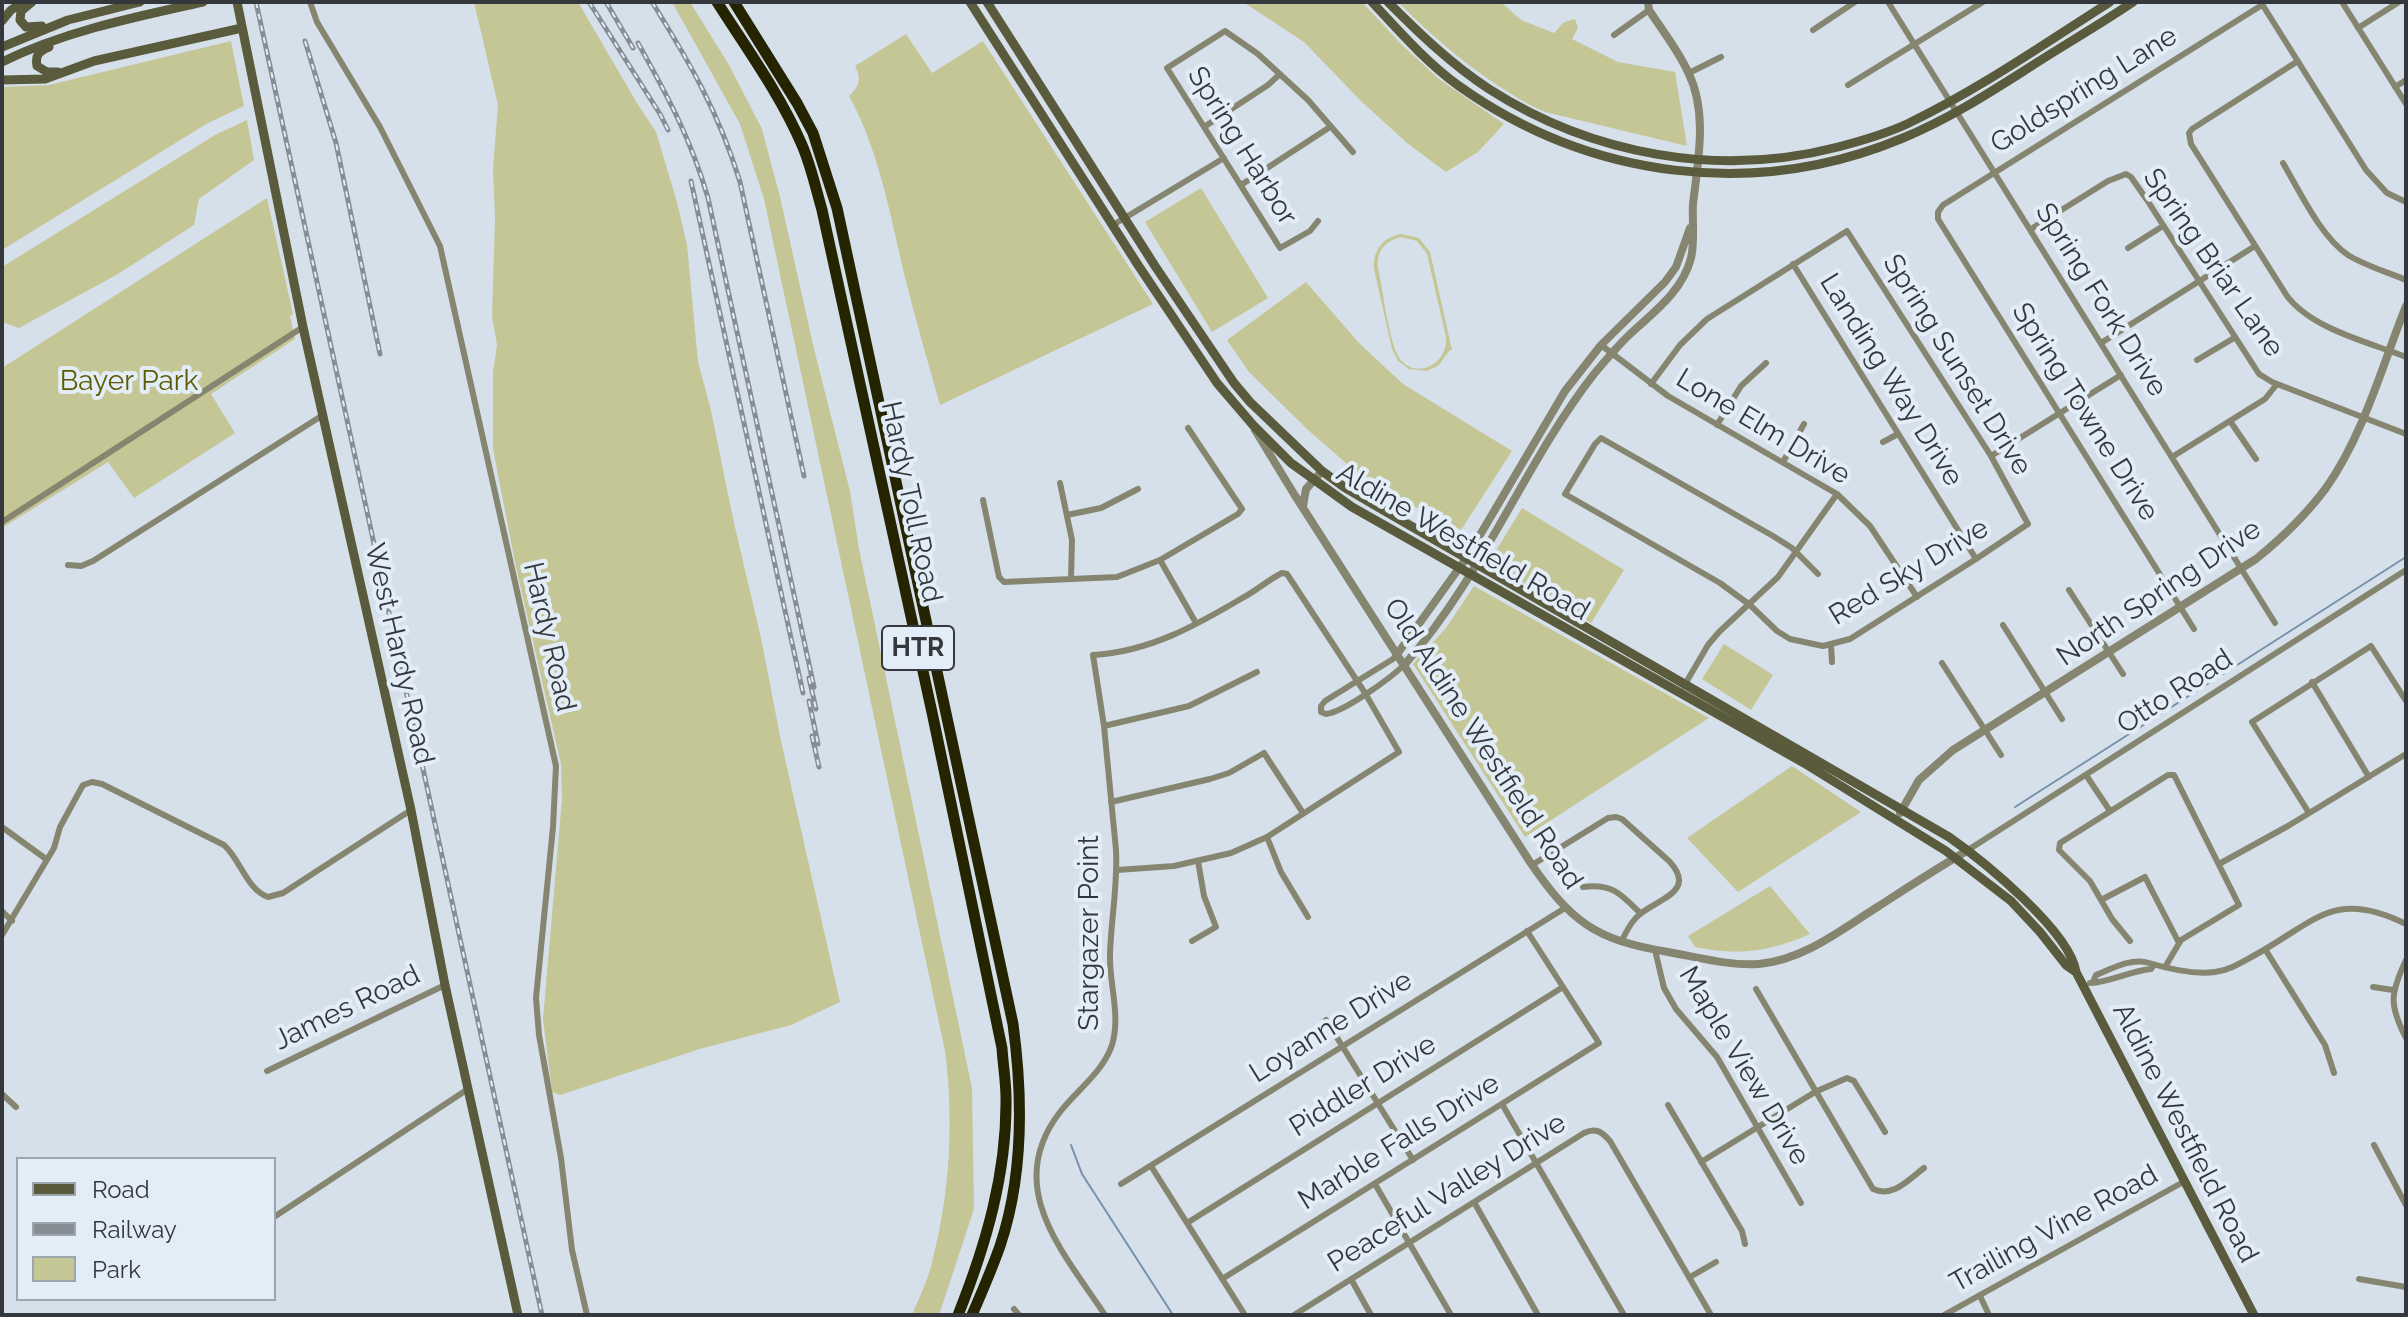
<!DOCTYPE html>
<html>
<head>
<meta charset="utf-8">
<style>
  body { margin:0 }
  #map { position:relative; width:2408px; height:1317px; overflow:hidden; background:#d6e0eb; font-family:Raleway,sans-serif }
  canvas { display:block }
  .frame { position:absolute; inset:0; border:4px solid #34383d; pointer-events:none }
  .legend { position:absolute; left:16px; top:1157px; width:260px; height:144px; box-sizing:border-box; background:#e3edf8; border:2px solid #9da5ad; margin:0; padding:10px 14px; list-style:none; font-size:24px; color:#34383d }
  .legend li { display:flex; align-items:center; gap:16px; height:40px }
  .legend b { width:40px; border:2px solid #9da5ad }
</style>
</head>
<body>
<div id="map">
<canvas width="2408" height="1317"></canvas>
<div class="frame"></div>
<ul class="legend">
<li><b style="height:10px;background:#5a5b3c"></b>Road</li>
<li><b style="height:10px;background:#868d95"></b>Railway</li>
<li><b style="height:22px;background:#c5c696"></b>Park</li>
</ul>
</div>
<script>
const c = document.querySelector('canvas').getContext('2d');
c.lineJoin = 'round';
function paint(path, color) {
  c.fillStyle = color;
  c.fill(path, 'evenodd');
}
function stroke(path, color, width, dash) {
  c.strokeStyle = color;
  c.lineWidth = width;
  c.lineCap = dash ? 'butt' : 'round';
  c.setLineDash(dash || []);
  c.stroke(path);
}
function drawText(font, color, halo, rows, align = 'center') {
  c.font = font + ' Raleway,sans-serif';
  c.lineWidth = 8;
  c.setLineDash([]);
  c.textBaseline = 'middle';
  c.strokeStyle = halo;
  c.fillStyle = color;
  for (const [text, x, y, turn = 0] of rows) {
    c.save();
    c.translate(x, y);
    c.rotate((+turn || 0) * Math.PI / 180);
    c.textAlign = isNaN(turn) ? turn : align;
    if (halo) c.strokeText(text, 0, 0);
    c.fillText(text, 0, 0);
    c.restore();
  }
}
paint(new Path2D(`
  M 474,2 L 578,2 L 637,103 L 656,132 L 677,202 L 687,245 L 698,362 L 710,406 L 734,523 L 761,638 L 781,741 L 840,1002 L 791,1025 L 703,1048 L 560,1095 L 552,1092 L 543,1019 L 562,799 L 561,764 L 516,567 L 493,449 L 493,372 L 497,345 L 492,316 L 495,218 L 493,169 L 498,105 Z
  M 672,2 L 690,2 L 729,65 L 762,129 L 780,197 L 814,349 L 850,491 L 859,549 L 972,1088 L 974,1209 L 939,1315 L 912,1315 C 919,1298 928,1280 932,1262 C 950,1193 954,1122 945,1051 L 764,199 L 740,124 Z
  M 1243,2 L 1362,2 L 1402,45 L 1439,79 L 1504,124 L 1478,152 L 1446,172 L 1407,143 L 1361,101 L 1304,42 Z
  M 1398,2 L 1501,2 L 1521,20 L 1554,33 L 1564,22 L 1575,19 L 1578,28 L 1572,39 L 1618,62 L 1675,72 L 1687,146 L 1545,112 L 1534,107 C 1482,79 1440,44 1398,2 Z
  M 906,34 L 932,73 L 983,41 L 1153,304 L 940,405 C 929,365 917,326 907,285 C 891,222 881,154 849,96 C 859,87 862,79 855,66 Z
  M 231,41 L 244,106 L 208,123 L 2,250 L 2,87 L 49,85 Z
  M 247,120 L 254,160 L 199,199 L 194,225 L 118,274 L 19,328 L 2,322 L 2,267 L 215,135 Z
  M 1201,188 L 1268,298 L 1212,332 L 1145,222 Z
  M 267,198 L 293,314 L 290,316 L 295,339 L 211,394 L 235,433 L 134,498 L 108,462 L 2,528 L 2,368 Z
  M 1401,234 L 1419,238 L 1430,252 L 1452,350 L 1449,351 L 1439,365 L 1427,371 L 1409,369 L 1398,361 L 1392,349 L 1374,269 C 1373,250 1382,238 1401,234 ZM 1401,237 L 1417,241 L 1427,254 L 1446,337 C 1448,367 1411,382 1397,354 C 1388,334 1383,291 1378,268 C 1376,251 1385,241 1401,237 Z
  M 1306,282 L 1359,343 L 1403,384 L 1512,451 L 1461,530 L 1370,484 L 1308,430 L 1249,372 L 1227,340 Z
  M 1522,508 L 1624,570 L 1591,623 L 1489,562 Z
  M 1474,586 L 1709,718 L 1525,837 L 1413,664 L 1446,628 Z
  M 1724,644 L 1773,675 L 1751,710 L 1702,679 Z
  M 1792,766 L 1861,812 L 1738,892 L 1687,838 Z
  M 1770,886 L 1810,934 C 1769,952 1739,956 1695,947 L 1688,936 Z`), '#c5c696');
stroke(new Path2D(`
  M 2015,807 L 2406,557
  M 1071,1145 L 1082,1174 L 1173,1315`), '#7691ad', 2);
stroke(new Path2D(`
  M 310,2 L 317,22 L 380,127 L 440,246 L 556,766 L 553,827 L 536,998 L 539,1035 L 561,1158 L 572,1250 L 587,1315
  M 1888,2 L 2275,623
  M 2342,2 L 2406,104
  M 2262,4 L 2366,170 L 2387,193 L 2406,202
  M 2358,28 L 2399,2
  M 1813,30 L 1855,2
  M 1614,35 L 1649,10
  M 2298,61 L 2192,129 L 2189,133 L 2191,144 L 2287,296 C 2312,329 2368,342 2406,357
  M 1689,73 L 1721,57
  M 1848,85 L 1983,2
  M 2395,87 L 2406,80
  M 1204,127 L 1268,85 L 1280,74
  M 2283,163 C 2300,192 2321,237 2348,255 C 2366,266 2387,272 2406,280
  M 1241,185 L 1330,127
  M 1318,221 L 1310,231 L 1280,248 L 1167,68 L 1225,31 L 1258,54 L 1308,100 L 1353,152
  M 1113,225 L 1224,158
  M 2031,229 L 2108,181 L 2126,174 L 2131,177 L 2147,200 L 2259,374 L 2272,382 L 2406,434
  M 2128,248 L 2163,226
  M 1793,264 L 1976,559
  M 2101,343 L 2255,246
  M 1601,345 L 1668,396 L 1837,494 L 1870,526 L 1917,597
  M 2197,360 L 2234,338
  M 1651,384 L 1680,345 L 1707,319 L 1847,231 L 1991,456 L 2028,524 L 1976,559 L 1850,639 L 1823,646 L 1790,639 L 1777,631 L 1750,605 L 1720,583 L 1565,494 L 1595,444 L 1601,438 L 1773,536 L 1792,548 L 1818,574
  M 2230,421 L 2256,459
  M 1717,425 L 1741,386 L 1766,363
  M 1883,442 L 1898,434
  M 1991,456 L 2121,375
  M 2172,457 L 2265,399 L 2277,384
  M 1783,462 L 1804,424
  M 1060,483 L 1072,540 L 1071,579
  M 983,500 L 999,577 L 1004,582 L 1117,577 L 1160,560 L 1238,514 L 1242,509 L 1188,428
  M 1067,515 L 1101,508 L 1138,489
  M 2,522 L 303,327
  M 1160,560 L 1196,623
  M 68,565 L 81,566 L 93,561 L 323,415
  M 2069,590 L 2123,674
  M 2003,625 L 2062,719
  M 2194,629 L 1938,219 L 1938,212 L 1943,205 L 2262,5
  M 1831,645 L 1832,662
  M 1398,653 L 1393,659 L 1325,701 L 1321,706 L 1321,712 L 1326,714 C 1344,712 1391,678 1405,664
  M 1942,663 L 2001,755
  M 2312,682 L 2369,777
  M 1684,686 L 1708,645 L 1719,632 L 1778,577 L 1837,494
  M 1104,726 L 1189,706 L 1257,672
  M 2086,775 L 2110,811
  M 1111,802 L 1210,779 L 1229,773 L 1264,753 L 1303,813
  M 2309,813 L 2252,722 L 2371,646 L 2406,701
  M 2,827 L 46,859
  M 1267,837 L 1281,872 L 1308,917
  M 1968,850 L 2406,570
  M 2219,864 L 2288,826 L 2406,754
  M 1532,865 L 1608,818 L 1616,817 L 1622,819 L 1669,861 C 1698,892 1657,899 1639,915 C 1630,922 1626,933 1621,942
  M 1583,887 C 1612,883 1621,894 1640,913
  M 2101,900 L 2145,877 L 2179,943
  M 2,911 L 12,921
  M 2,935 L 54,848 L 60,827 L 83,785 L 92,782 L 102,784 L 224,845 C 240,859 247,890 268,897 L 283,893 L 411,810
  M 1192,941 L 1216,927 L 1204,896 L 1198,861
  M 2130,941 L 2112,919 L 2090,881 L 2059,850 L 2060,843 L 2168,775 L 2174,775 L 2239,905 L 2181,940 L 2165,967
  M 2265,949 L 2325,1045 L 2334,1073
  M 1655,950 L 1664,988 L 1676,1009 L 1717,1057 L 1801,1203
  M 2406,960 C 2390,994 2389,1005 2406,1038
  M 2093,982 L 2096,975 C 2111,969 2132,957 2149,963 C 2169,969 2193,975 2215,972 C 2230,970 2242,962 2255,955 C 2315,922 2334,888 2406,924
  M 2090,983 C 2110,982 2130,971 2151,969 L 2153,966
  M 2373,987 L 2393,990
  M 1756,989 L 1873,1189 C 1893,1198 1908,1180 1924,1168
  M 1326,1020 L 1413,1160
  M 267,1071 L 445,985
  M 2,1094 L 16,1107
  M 1502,1104 L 1624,1315
  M 1668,1105 L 1742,1231 L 1745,1244
  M 2374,1145 L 2406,1205
  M 1701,1162 L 1815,1092 L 1847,1078 L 1854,1081 L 1885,1132
  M 1151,1166 L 1245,1315
  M 1121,1184 L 1565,908
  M 1375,1184 L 1451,1315
  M 1474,1202 L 1538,1315
  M 274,1217 L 468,1089
  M 1187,1223 L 1563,987
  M 1690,1277 L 1716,1262
  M 1222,1279 L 1599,1043 L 1527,931
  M 1351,1279 L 1371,1315
  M 2359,1279 L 2406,1287
  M 1980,1296 L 1989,1315
  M 1014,1309 L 1019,1315
  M 1105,1315 C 1064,1253 1002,1187 1060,1112 C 1077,1090 1103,1072 1112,1045 C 1121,1015 1109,984 1110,954 C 1111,919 1118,885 1116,850 L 1104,726 L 1093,655 C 1149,652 1197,625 1244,597 C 1257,590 1268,580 1282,573 L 1287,574 L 1365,693 L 1399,752 L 1267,837 L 1231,853 L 1174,866 L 1117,870
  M 1294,1315 L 1584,1133 C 1596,1127 1602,1132 1610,1141 L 1711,1315
  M 1944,1315 L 2185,1181`), '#858570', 6);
stroke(new Path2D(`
  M 1255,430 L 1294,494 L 1530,862 C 1571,922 1595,940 1668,952 C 1697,957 1729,966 1759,964 C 1804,960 1842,929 1879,906 C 1908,887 1938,868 1968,850
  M 1303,506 L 1306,489 L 1322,471
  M 1398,653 L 1467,557 L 1565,391 L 1601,345 L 1665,282 L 1676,267 L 1690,228
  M 1405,664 C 1483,577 1523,465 1594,374 C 1605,361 1615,349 1627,337 C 1651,314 1682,293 1691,258 C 1695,241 1692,221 1693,204 C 1698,161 1708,112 1688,72 C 1678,50 1662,30 1649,10 L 1648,2
  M 1900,813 L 1919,780 L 1953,750 L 2256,559 C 2282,538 2306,515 2326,488 C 2364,434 2382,366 2406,306`), '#858570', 8);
stroke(new Path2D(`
  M 32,2 L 21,11 L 20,20 L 26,27 L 42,26
  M 237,2 L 303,327 L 411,810 L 445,985 L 518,1315
  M 970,2 L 1138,265 L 1217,383 L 1253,425 L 1291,463 L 1352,507 L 1804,763 L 1946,851 L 2011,901 L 2040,932 L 2066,965 L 2076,972
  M 987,2 L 1155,266 L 1234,383 L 1250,402 L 1322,471 L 1344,487 L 1378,507 L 1949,837 C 1982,860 2070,931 2076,972 L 2254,1315
  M 1372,2 C 1399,31 1427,63 1459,86 C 1590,179 1755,200 1903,138 C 1949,119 1989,93 2030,67 C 2064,45 2099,25 2133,2
  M 1388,2 C 1420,34 1451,64 1489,89 C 1592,155 1719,178 1838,147 C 1861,141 1885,134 1907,124 C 1978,90 2044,44 2110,2
  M 2,21 L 11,10 L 24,2
  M 2,47 L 68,20 L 140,2
  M 49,47 C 39,51 35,55 37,66 L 47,72 L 58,72
  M 2,62 C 65,31 135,17 203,2
  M 2,80 L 45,79 L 94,61 L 242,28`), '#5a5b3c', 9);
stroke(new Path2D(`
  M 717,2 C 747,49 780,94 802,145 C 811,166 816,189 822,210 L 933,717 L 1002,1048 C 1003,1065 1006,1081 1006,1098 C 1007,1173 986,1245 958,1315
  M 734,2 L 797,103 L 813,133 L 837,208 L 1013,1024 C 1023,1098 1024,1175 1000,1246 C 992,1269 982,1292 972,1315`), '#252400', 11);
const rail = new Path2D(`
  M 256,2 L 542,1315
  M 589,2 L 660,114 L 668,130
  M 606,2 L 633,48
  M 652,2 C 690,63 719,113 740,182 L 804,476
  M 305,41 L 336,143 L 380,354
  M 638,43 C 668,97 691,139 708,198 L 814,687
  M 691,181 L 803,693
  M 809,678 L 816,709
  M 809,701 L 818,744
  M 812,736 L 819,767`);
stroke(rail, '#868d95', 5);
stroke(rail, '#e3edf8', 2, [6]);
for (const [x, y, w] of [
  [918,648,72]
]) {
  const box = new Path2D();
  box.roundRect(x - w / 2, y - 22, w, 44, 6);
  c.fillStyle = '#e3edf8';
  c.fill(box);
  stroke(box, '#34383d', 2);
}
drawText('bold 26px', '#34383d', null, [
  ["HTR",918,648]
]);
drawText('28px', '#34383d', '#e3edf8', [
  ["Goldspring Lane",2084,90,-32],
  ["Spring Harbor",1242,146,58],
  ["Spring Briar Lane",2213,263,55],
  ["Spring Fork Drive",2101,300,58],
  ["Spring Sunset Drive",1957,365,58],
  ["Landing Way Drive",1891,380,58],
  ["Spring Towne Drive",2085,412,58],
  ["Lone Elm Drive",1763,427,31],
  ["Hardy Toll Road",911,502,78],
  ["Aldine Westfield Road",1463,542,30],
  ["Red Sky Drive",1909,572,-31],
  ["North Spring Drive",2159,593,-34],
  ["Hardy Road",549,637,77],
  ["West Hardy Road",399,654,77],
  ["Otto Road",2175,692,-33],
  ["Old Aldine Westfield Road",1483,744,57],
  ["Stargazer Point",1090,933,-90],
  ["James Road",347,1008,-26],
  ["Loyanne Drive",1331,1027,-32],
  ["Maple View Drive",1744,1066,59],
  ["Piddler Drive",1363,1086,-32],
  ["Aldine Westfield Road",2185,1133,63],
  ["Marble Falls Drive",1399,1142,-32],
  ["Peaceful Valley Drive",1447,1193,-32],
  ["Trailing Vine Road",2054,1229,-29]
]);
drawText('28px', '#5d5b01', '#e3edf8', [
  ["Bayer Park",129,382]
]);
</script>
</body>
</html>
